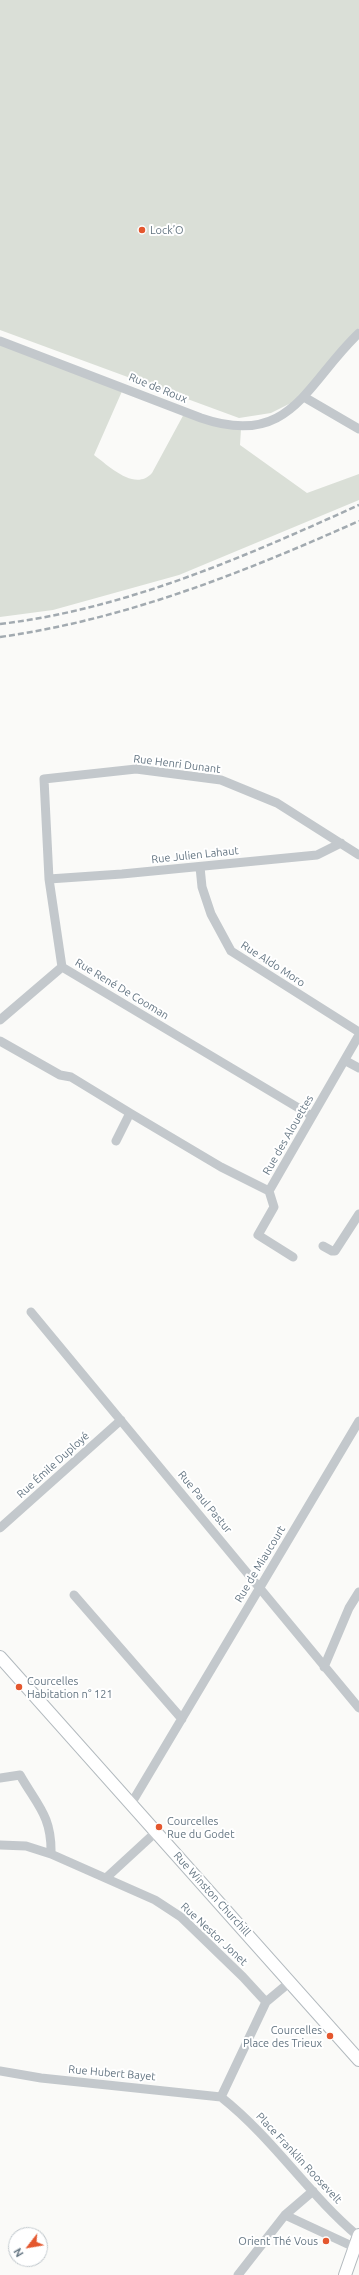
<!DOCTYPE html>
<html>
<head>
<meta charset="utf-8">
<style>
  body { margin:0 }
  #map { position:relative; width:359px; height:2275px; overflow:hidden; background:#fafaf8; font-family:Ubuntu,sans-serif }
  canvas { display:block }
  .north { position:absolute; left:8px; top:2227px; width:40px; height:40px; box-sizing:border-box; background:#fff; border:1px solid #c1c8cd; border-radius:50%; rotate:239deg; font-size:11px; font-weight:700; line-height:16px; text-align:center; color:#657683 }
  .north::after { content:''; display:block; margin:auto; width:14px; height:18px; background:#e4572e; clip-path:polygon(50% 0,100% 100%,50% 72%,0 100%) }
</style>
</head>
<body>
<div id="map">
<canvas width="359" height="2275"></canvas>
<div class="north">N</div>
</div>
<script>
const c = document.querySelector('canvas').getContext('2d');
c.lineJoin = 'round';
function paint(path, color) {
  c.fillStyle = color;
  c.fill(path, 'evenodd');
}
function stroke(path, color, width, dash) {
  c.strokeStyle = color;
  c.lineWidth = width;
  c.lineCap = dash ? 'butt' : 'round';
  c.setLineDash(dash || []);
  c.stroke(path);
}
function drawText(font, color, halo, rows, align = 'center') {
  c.font = font + ' Ubuntu,sans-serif';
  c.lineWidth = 4;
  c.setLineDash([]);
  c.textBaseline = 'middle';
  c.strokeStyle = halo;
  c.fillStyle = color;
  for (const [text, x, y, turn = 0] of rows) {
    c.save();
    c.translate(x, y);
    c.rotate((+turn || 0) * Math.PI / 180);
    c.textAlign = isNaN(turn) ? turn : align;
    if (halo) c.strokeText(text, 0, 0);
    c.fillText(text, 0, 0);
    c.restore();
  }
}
paint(new Path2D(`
  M 0,0 L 359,0 L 359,328 L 299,399 L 271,413 L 239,418 L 0,330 Z
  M 0,345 L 123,389 L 94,455 C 109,466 135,492 152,473 L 185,412 L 241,429 L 240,445 L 307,493 L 359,474 L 359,500 L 179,575 L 53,610 L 0,617 Z`), '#dadfd7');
const secondary = new Path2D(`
  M 0,1657 L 359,2060
  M 345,2275 L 359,2235`);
stroke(secondary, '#b3babf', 14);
stroke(new Path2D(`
  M 0,341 L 201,418 C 291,449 306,383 359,333
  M 304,397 L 359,429
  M 200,867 L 202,887 L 211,914 L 231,951 L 359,1032
  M 49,879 L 122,874 L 317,855 L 341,843
  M 0,1020 L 62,967
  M 0,1041 L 60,1075 L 71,1077 L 130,1113
  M 346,1061 L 359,1068
  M 312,1116 L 62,967 L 49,879 L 44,779 L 136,769 L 221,780 L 277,803 L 359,855
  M 116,1141 L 130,1113 L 221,1167 L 269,1191
  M 269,1191 L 359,1035
  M 269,1191 L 274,1207 L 258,1235 L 293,1257
  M 323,1246 L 332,1251 L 335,1251 L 359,1214
  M 31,1312 L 359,1708
  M 0,1528 L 121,1420
  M 74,1595 L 182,1719
  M 324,1667 L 349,1608 L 359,1592
  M 0,1778 L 20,1775 C 37,1805 52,1816 51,1854
  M 131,1804 L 359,1421
  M 0,1845 L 26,1846 L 51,1854 L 155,1900 L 181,1917 L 243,1977 L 266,2002
  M 106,1878 L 156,1832
  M 0,2071 L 41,2078 L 221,2097
  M 221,2097 C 274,2139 308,2194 358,2236
  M 221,2097 L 266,2002 L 290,1982
  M 285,2215 L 354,2247
  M 238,2275 L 285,2215 L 313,2191`), '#c3c8cc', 9);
stroke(secondary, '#fff', 12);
stroke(new Path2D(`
  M 0,624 C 126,609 244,557 359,505
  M 0,637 C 127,619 242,573 359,521`), '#a2aab0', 2.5, [6, 3]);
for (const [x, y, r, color] of [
  [142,230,4,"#e4572e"],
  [19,1687,4,"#e4572e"],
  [159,1827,4,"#e4572e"],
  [330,2036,4,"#e4572e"],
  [326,2241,4,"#e4572e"]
]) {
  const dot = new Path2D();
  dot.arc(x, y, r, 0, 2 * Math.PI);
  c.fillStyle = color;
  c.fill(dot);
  stroke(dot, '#fff', 1.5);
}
drawText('11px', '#657683', '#fff', [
  ["Lock’O",150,230],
  ["Courcelles",27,1681],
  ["Habitation n° 121",27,1694],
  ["Courcelles",167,1821],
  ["Rue du Godet",167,1834],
  ["Courcelles",322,2030,"right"],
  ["Place des Trieux",322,2043,"right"],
  ["Orient Thé Vous",318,2241,"right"]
], 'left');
drawText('11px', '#657683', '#fff', [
  ["Rue de Roux",158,388,22],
  ["Rue Henri Dunant",177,764,7],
  ["Rue Julien Lahaut",195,855,-6],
  ["Rue Aldo Moro",273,964,33],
  ["Rue René De Cooman",122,989,31],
  ["Rue des Alouettes",288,1135,-60],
  ["Rue Émile Duployé",53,1465,-42],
  ["Rue Paul Pastur",205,1502,50],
  ["Rue de Miaucourt",260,1564,-59],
  ["Rue Winston Churchill",212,1894,48],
  ["Rue Nestor Jonet",214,1934,43],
  ["Rue Hubert Bayet",112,2073,5],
  ["Place Franklin Roosevelt",299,2158,47]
]);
</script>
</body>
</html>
